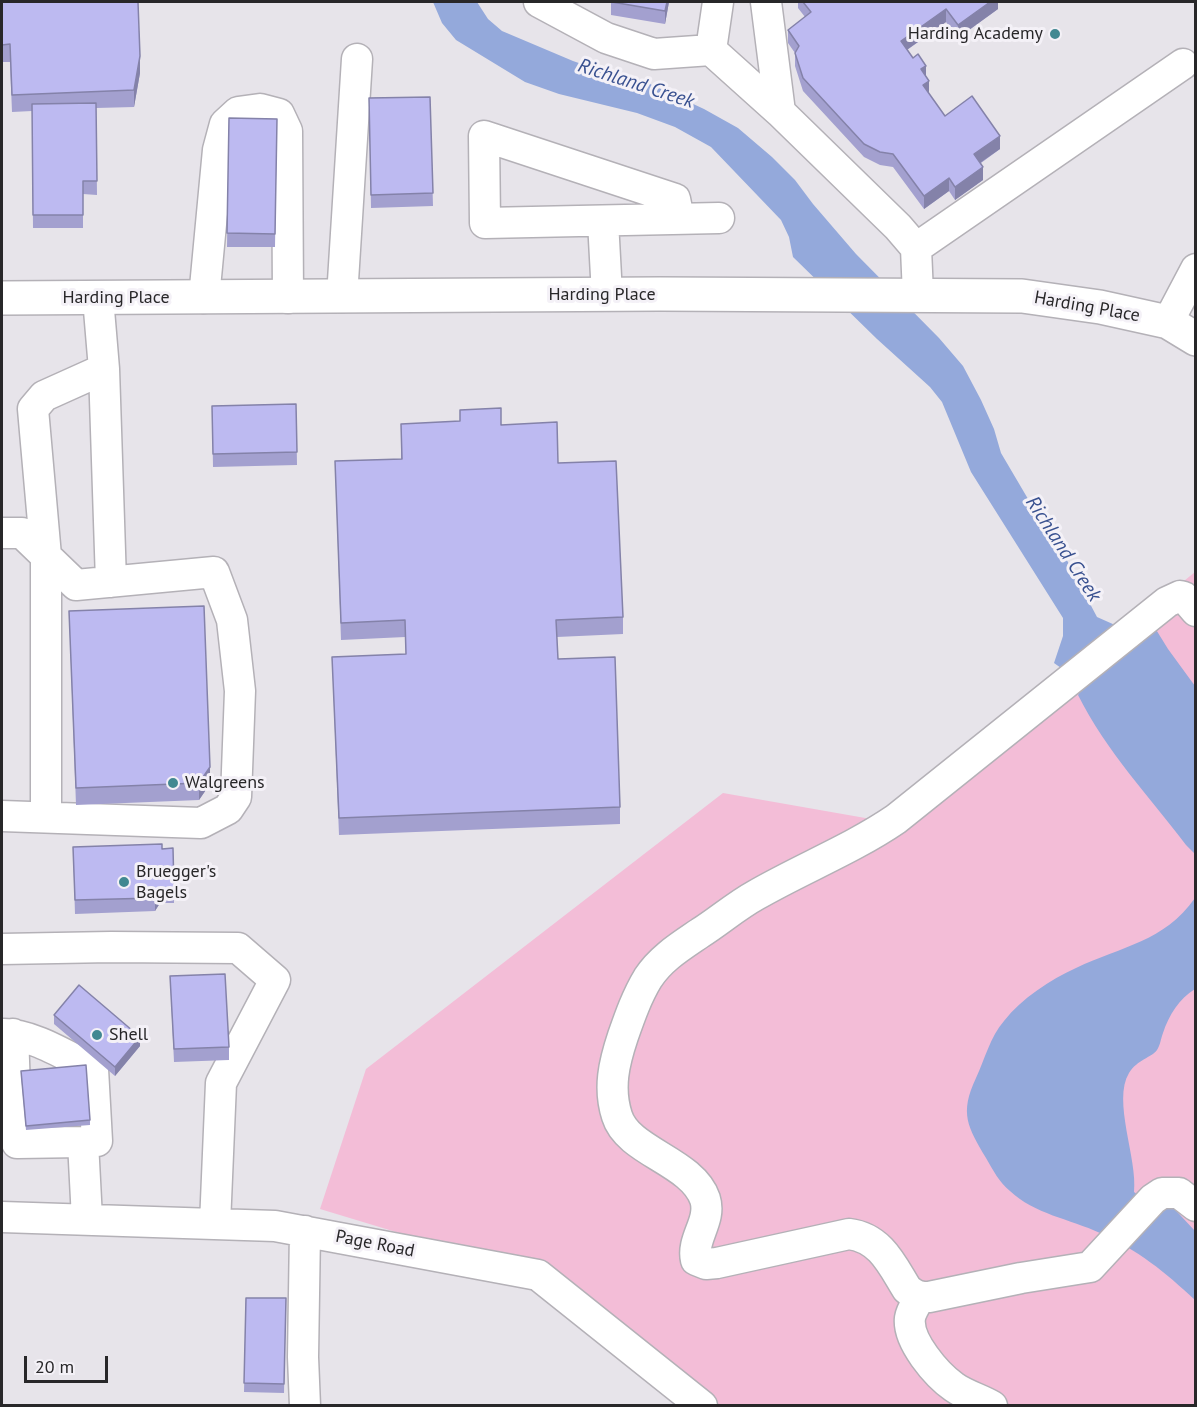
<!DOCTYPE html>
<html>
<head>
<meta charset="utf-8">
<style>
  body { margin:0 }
  #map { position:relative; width:1197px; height:1407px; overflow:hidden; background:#e7e4ea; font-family:"PT Sans",sans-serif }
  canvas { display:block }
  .frame { position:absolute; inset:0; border:3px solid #282729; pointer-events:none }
  .scale { position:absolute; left:24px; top:1356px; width:84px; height:27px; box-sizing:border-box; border:3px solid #282729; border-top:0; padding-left:8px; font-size:18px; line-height:21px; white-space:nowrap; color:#282729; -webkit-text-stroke:4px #f4f1f7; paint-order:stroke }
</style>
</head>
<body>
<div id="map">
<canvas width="1197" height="1407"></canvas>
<div class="frame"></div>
<div class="scale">20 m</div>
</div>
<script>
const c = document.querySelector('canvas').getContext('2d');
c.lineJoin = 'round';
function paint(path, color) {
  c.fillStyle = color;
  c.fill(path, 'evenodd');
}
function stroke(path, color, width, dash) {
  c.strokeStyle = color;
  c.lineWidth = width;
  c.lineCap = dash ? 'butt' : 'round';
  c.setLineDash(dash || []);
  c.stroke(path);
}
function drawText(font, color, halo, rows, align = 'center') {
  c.font = font + ' "PT Sans",sans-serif';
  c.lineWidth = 6;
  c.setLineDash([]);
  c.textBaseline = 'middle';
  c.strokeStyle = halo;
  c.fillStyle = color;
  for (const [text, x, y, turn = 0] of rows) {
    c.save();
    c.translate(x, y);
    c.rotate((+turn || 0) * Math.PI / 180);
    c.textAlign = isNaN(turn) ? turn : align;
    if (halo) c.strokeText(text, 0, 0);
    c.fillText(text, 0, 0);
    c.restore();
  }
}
paint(new Path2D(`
  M 1195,572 L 1195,1405 L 702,1405 L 538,1275 L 320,1209 L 366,1069 L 723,793 L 888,822 Z`), '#f3bdd7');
paint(new Path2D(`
  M 433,2 L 477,2 L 488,19 L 502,31 L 573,61 L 611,74 L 637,78 L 704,109 L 738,128 L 772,157 L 795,180 L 813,204 L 856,254 L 939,338 L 963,366 L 981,400 L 994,429 L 1001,453 L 1031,504 L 1052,532 L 1097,617 L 1115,625 L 1147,615 L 1168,649 L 1195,686 L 1195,854 L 1186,845 C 1149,796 1106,751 1078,695 L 1082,689 L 1078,680 L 1054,663 L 1063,636 L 1063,618 L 971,472 L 942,402 L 930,387 L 877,339 L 793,257 L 789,237 L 781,220 L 711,147 L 675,127 L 637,113 L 559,94 L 525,82 L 456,40 L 442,23 Z
  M 1195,898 L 1195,989 C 1179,999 1169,1015 1163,1033 C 1161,1038 1160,1046 1157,1050 C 1151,1058 1138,1059 1129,1073 C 1112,1101 1138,1159 1134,1192 L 1144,1200 L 1168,1202 L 1195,1231 L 1195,1300 C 1165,1272 1138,1250 1100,1233 C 1070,1219 1034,1214 1010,1191 C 999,1182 993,1170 986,1158 C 968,1127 959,1114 976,1078 C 985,1059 990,1037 1004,1021 C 1022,998 1050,980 1076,968 C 1122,946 1164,942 1195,898 Z`), '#94a9db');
const minor = new Path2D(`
  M 539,2 L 606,38 L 654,54 L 711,50
  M 718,2 L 711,50 L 780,112 L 898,227 L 916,248 L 918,295
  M 766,2 L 780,112
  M 679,219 L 675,199 L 484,136 L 485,223 L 719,218
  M 603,221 L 607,295
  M 916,248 L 1183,64
  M 342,297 L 357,59
  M 204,298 L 218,150 L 225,124 L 238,112 L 260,109 L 279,114 L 287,131 L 288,298
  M 1168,322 L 1196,269
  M 104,369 L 111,582
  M 2,533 L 22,533 L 76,585 L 214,572 L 232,620 L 240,691 L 236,797 L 228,809 L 201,823 L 2,816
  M 1196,611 L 1184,597 L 1180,596 L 1167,602 L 896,819 C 852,849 803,868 756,895 C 736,906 719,921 700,933 C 681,946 661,958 648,978 C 637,996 630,1016 623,1036 C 614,1063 608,1088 617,1116 C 628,1152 692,1161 705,1199 C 712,1221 691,1239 696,1260 L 706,1264 L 717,1263 L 849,1234 C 881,1238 892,1265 907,1289 C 915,1296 920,1297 929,1297 L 1021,1278 L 1090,1267 L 1153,1199 L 1162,1193 L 1179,1193 L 1196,1206
  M 46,817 L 46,556 L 33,409 L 44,396 L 104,369 L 98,298
  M 2,949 L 111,947 L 238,948 L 275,980 L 221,1083 L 215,1224
  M 2,1034 C 30,1033 67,1056 93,1069 L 97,1141 L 83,1142 L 87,1219
  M 13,1034 L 17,1143 L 83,1142
  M 2,1217 L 275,1226 L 538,1275 L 702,1406
  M 920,1297 C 916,1304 911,1311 910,1318 C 907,1341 937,1375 954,1387 C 965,1395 980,1399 992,1406
  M 305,1406 L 303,1357 L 305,1231`);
const major = new Path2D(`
  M 2,298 L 660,294 L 1022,296 L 1100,307 L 1168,322 L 1196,339`);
stroke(minor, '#b4b1b7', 33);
stroke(major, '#b4b1b7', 36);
stroke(minor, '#fff', 30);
stroke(major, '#fff', 33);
paint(new Path2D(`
  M 2,2 L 140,73 L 134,107 L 96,108 L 97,195 L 83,194 L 83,228 L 33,228 L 32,111 L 12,112 L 10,62 L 2,62 Z
  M 611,2 L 669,2 L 665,24 L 611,15 Z
  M 798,2 L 998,2 L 998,9 L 958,38 L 946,22 L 907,50 L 926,77 L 929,94 L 945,116 L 1000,149 L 981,163 L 983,180 L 955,200 L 949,191 L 924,209 L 893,167 L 880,165 L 864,157 L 803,91 L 795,66 L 795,53 L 788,43 L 788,30 L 805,17 L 798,8 Z
  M 430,97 L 433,206 L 371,208 L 369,98 Z
  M 229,118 L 277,119 L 275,247 L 227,247 Z
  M 296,404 L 297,465 L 213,467 L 212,406 Z
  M 401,424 L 501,425 L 558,463 L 623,617 L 623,634 L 557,637 L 558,659 L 620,807 L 620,824 L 339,835 L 332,657 L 406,654 L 405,637 L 341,640 L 335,461 L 401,459 Z
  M 69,611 L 210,784 L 199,800 L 76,805 Z
  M 73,847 L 162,849 L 174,889 L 174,903 L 160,903 L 155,911 L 75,914 Z
  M 170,976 L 229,1047 L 229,1060 L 174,1062 Z
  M 54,1015 L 140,1046 L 115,1076 L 54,1024 Z
  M 21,1075 L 90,1120 L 90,1125 L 26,1130 Z
  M 246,1298 L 286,1298 L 284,1393 L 244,1392 Z`), '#a3a0cf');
paint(new Path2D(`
  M 667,2 L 669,2 L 665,24 L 665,11 Z
  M 990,2 L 998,2 L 998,9 L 958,38 L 958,25 Z
  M 946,9 L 946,22 L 901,54 L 901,41 Z
  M 140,56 L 140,73 L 134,107 L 134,90 Z
  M 926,66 L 926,79 L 921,69 Z
  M 929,81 L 929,94 L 923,85 Z
  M 1000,136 L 1000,149 L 974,167 L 974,154 Z
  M 983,167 L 983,180 L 955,200 L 955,187 Z
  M 949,178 L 949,191 L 924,209 L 924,196 Z
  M 210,767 L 210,784 L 199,800 L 199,783 Z
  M 160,890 L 160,903 L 155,911 L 155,898 Z
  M 140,1037 L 140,1046 L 115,1076 L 115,1067 Z`), '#8482a9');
const building = new Path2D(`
  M 2,2 L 138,2 L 140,56 L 134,90 L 12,95 L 10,44 L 2,45 Z
  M 612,2 L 667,2 L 665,11 Z
  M 803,2 L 990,2 L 958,25 L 946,9 L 901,41 L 913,58 L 918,54 L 926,66 L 921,69 L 929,81 L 923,85 L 945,116 L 972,96 L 1000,136 L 974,154 L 983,167 L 955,187 L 949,178 L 924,196 L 893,154 L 880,152 L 864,144 L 803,78 L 795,53 L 799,46 L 788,30 L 811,12 Z
  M 430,97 L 433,193 L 371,195 L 369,98 Z
  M 96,103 L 97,181 L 83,181 L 83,215 L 33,215 L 32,104 Z
  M 229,118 L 277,119 L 275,234 L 227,233 Z
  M 296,404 L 297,452 L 213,454 L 212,406 Z
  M 501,408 L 501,425 L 557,422 L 558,463 L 616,461 L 623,617 L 556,620 L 558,659 L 615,657 L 620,807 L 339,818 L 332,657 L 406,654 L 405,620 L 341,623 L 335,461 L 402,459 L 401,424 L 460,421 L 460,410 Z
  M 204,606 L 210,767 L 199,783 L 76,788 L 69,611 Z
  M 162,844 L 162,849 L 173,848 L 174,889 L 160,890 L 155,898 L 75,900 L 73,847 Z
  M 225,974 L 229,1047 L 174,1049 L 170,976 Z
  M 79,985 L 140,1037 L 115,1067 L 54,1015 Z
  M 86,1065 L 90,1120 L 26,1126 L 21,1071 Z
  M 246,1298 L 286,1298 L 284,1384 L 244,1383 Z`);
paint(building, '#bdbaf1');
stroke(building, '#8482a9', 1.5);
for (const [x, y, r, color] of [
  [1055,34,6,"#418891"],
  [173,783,6,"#418891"],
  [124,882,6,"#418891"],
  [97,1035,6,"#418891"]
]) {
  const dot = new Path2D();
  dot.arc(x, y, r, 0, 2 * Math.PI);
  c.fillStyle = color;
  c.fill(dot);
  stroke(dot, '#f4f1f7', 2);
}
drawText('18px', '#282729', '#f4f1f7', [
  ["Harding Academy",1043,34,"right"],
  ["Walgreens",185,783],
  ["Bruegger's",136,872],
  ["Bagels",136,893],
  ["Shell",109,1035]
], 'left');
drawText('18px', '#282729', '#f4f1f7', [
  ["Harding Place",602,295],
  ["Harding Place",116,298],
  ["Harding Place",1087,307,10],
  ["Page Road",375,1244,11]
]);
drawText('italic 20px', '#395190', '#f4f1f7', [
  ["Richland Creek",636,84,18],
  ["Richland Creek",1063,549,57]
]);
</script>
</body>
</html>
